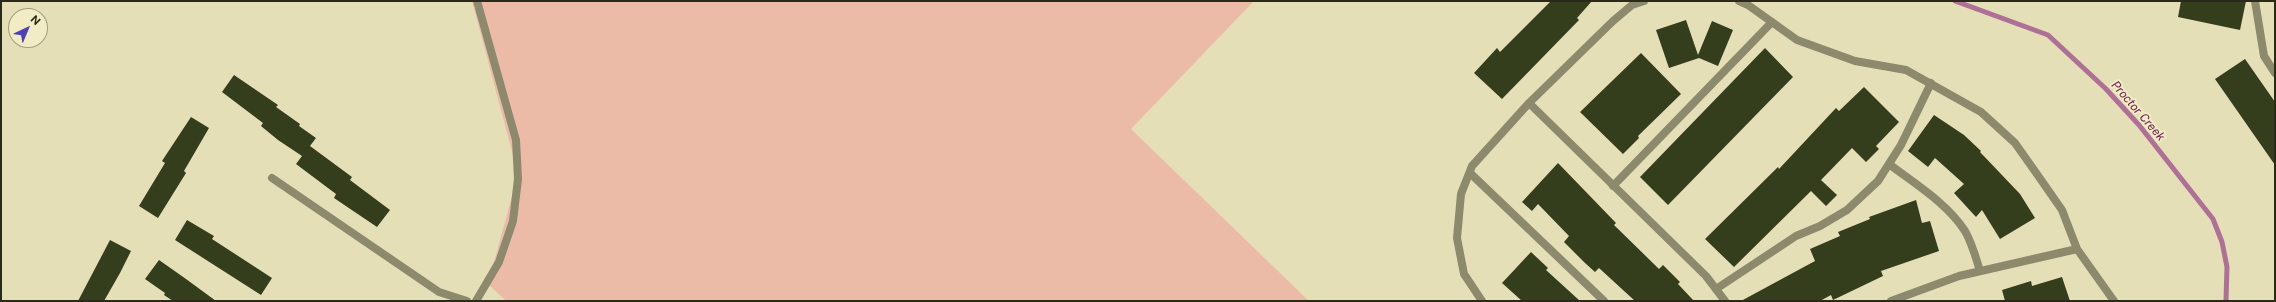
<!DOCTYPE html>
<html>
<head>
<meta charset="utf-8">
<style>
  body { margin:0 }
  #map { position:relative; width:2276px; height:302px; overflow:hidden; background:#e4dfb7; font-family:"Public Sans",sans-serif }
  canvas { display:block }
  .frame { position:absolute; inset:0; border:2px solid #2b291a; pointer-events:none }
  .north { position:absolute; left:8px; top:8px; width:40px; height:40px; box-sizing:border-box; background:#f1ecc3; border:1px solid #a29e7f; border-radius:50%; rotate:44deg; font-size:11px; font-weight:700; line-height:16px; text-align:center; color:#2b291a }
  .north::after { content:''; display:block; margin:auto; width:14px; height:18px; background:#4f40b7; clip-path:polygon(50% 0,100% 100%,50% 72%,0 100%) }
</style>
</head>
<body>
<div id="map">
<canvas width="2276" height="302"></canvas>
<div class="frame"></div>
<div class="north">N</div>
</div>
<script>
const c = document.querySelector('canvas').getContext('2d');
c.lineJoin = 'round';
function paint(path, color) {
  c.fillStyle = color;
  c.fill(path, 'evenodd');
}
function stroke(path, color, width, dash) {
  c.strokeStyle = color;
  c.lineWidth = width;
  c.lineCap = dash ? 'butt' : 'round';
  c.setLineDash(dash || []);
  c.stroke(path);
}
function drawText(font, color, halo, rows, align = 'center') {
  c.font = font + ' "Public Sans",sans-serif';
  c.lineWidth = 4;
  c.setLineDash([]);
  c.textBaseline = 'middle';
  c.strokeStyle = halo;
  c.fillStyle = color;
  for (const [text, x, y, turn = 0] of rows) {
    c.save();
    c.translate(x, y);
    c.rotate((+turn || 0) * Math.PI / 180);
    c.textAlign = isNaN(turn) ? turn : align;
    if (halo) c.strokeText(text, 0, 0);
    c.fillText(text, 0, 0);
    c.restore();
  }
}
paint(new Path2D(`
  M 472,1 L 1254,1 L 1131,129 L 1309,301 L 506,301 L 488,284 L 518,174 Z`), '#ecbba8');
stroke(new Path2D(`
  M 1955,1 L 2048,35 L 2106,89 L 2139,125 L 2213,219 L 2222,242 L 2227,267 L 2226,301`), '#af7097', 5);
paint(new Path2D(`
  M 1551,1 L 1592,1 L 1577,18 L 1579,20 L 1502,99 L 1474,73 L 1497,48 L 1500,52 Z
  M 2181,1 L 2246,1 L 2240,30 L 2178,17 Z
  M 1686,20 L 1698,55 L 1712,21 L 1733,30 L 1718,66 L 1699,58 L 1669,68 L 1656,30 Z
  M 1765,48 L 1793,77 L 1668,205 L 1640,177 Z
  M 1641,53 L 1681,94 L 1638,136 L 1639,138 L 1623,154 L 1580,112 Z
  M 2245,59 L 2275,102 L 2275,165 L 2215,79 Z
  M 234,75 L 278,105 L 276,107 L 300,124 L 299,126 L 316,138 L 310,146 L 352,177 L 350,180 L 390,210 L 377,227 L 334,198 L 336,194 L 296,164 L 302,156 L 278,140 L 261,126 L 263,123 L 222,92 Z
  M 1864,87 L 1899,122 L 1876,146 L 1879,149 L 1866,162 L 1852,148 L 1821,180 L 1837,195 L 1826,206 L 1811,191 L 1734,267 L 1705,239 L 1778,167 L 1779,169 L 1836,108 L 1839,111 Z
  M 1934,115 L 1964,135 L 1981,151 L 1980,152 L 2020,194 L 2035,218 L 2000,239 L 1982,210 L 1976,217 L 1954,193 L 1964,184 L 1935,158 L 1928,167 L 1908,151 Z
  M 191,117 L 209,128 L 184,171 L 186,173 L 158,218 L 139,206 L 165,163 L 162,161 Z
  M 1558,163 L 1616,223 L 1614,225 L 1659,269 L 1663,265 L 1680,282 L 1678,284 L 1694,301 L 1635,301 L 1599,268 L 1595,272 L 1585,263 L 1564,242 L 1569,236 L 1538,204 L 1532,211 L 1522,202 Z
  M 1916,200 L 1922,223 L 1930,221 L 1939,251 L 1881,271 L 1883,276 L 1833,300 L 1831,295 L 1820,301 L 1741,301 L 1815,261 L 1810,249 L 1840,236 L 1838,232 L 1870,219 L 1869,217 Z
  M 187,220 L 214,236 L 212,239 L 272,278 L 261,295 L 175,240 Z
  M 110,240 L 131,251 L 120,273 L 104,301 L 78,301 Z
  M 1531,252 L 1548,268 L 1546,270 L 1580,301 L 1522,301 L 1502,283 Z
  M 159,260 L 186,279 L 216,301 L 173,301 L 164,295 L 165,293 L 145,279 Z
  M 2062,277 L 2070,301 L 2005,301 L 2002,290 L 2031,281 L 2032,286 Z`), '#343d1c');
stroke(new Path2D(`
  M 2255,1 L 2264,56 L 2275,73
  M 1889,164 C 1915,184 1947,203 1965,231 C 1972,243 1976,258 1980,271
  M 1470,173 L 1604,301
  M 272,178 L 439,292 L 467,301
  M 1613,186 L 1772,22
  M 1716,289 L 1796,236 L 1820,226 L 1847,210 L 1878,181 L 1901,145 L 1931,83`), '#8c896c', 8);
stroke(new Path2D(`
  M 1739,1 L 1748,5 L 1797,40 L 1855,61 L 1906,70 L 1981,112 L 2015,143 L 2039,177 L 2062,210 L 2077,249 L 1959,276 L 1891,301
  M 1529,103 L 1706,276 L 1725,301
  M 2077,249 L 2114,301
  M 476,301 L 499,262 L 513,221 L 518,179 L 516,140 L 477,1
  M 1482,301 L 1464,274 L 1457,238 L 1461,194 L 1472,166 L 1529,103 L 1613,21 L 1632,5 L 1644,1`), '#8c896c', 8);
drawText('italic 12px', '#702458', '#f1ecc3', [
  ["Proctor Creek",2138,111,49]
]);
</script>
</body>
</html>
